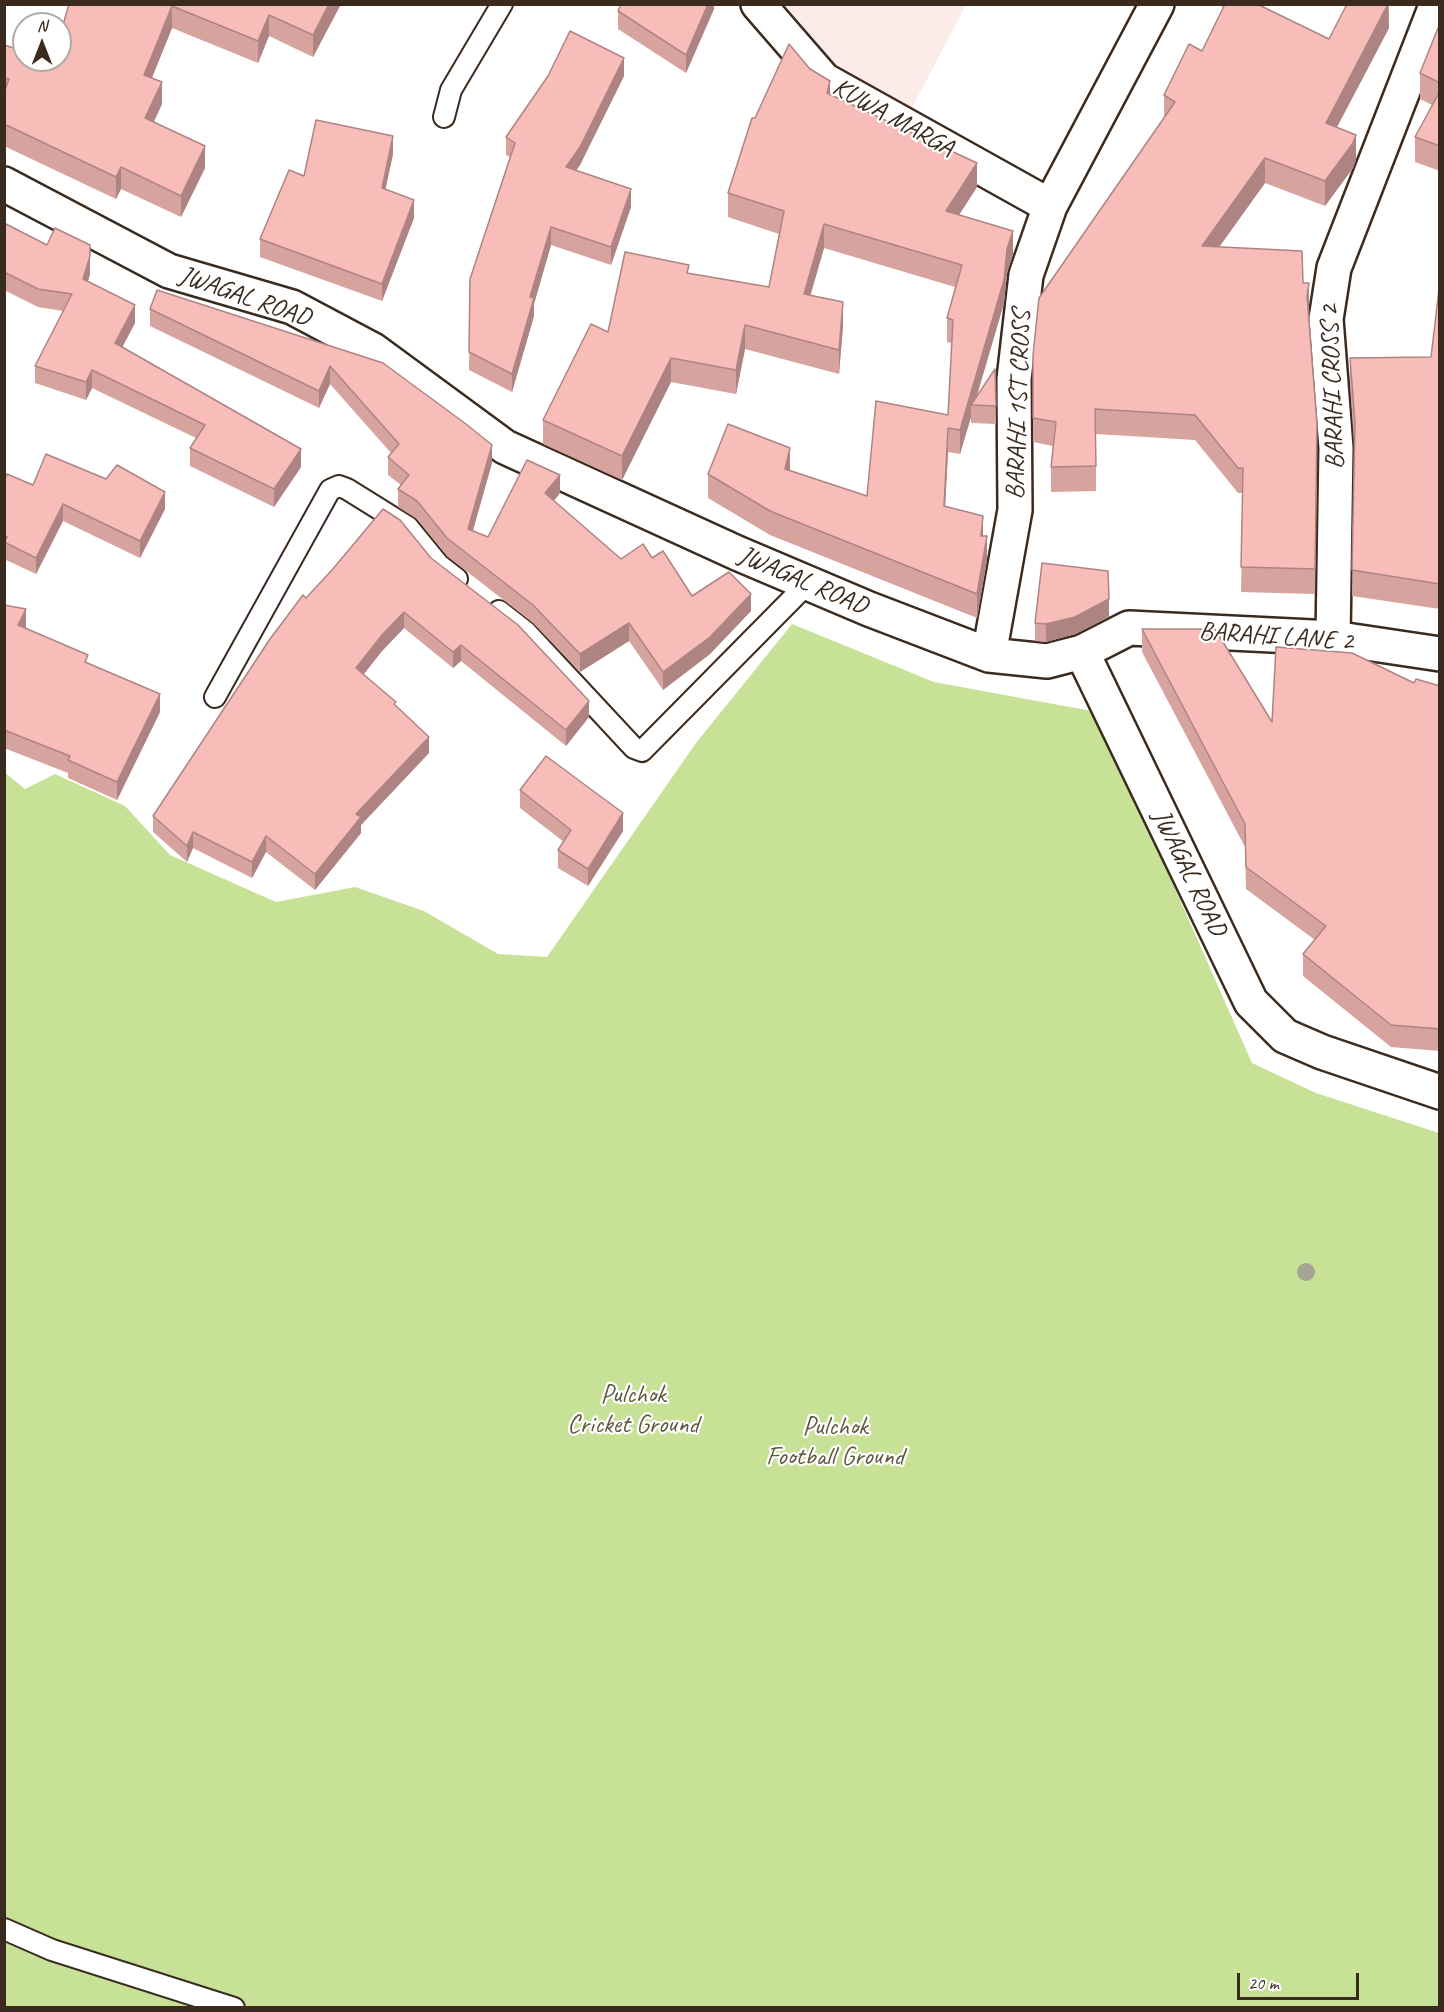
<!DOCTYPE html>
<html>
<head>
<meta charset="utf-8">
<style>
  body { margin:0 }
  #map { position:relative; width:1444px; height:2012px; overflow:hidden; background:#fff; font-family:Caveat,sans-serif }
  canvas { display:block }
  .frame { position:absolute; inset:0; border:6px solid #3b2a1e; pointer-events:none }
  .north { position:absolute; left:12px; top:12px; width:60px; height:60px; box-sizing:border-box; background:#fff; border:2px solid #b1aaa5; border-radius:50%; rotate:0deg; font-size:16px; font-weight:700; line-height:24px; text-align:center; color:#3b2a1e }
  .north::after { content:''; display:block; margin:auto; width:21px; height:27px; background:#3b2a1e; clip-path:polygon(50% 0,100% 100%,50% 72%,0 100%) }
  .scale { position:absolute; left:1237px; top:1973px; width:122px; height:27px; box-sizing:border-box; border:3px solid #3b2a1e; border-top:0; padding-left:8px; font-size:18px; line-height:21px; white-space:nowrap; color:#3b2a1e; -webkit-text-stroke:4px #fff; paint-order:stroke }
</style>
</head>
<body>
<div id="map">
<canvas width="1444" height="2012"></canvas>
<div class="frame"></div>
<div class="north">N</div>
<div class="scale">20 m</div>
</div>
<script>
const c = document.querySelector('canvas').getContext('2d');
c.lineJoin = 'round';
function paint(path, color) {
  c.fillStyle = color;
  c.fill(path, 'evenodd');
}
function stroke(path, color, width, dash) {
  c.strokeStyle = color;
  c.lineWidth = width;
  c.lineCap = dash ? 'butt' : 'round';
  c.setLineDash(dash || []);
  c.stroke(path);
}
function drawText(font, color, halo, rows, align = 'center') {
  c.font = font + ' Caveat,sans-serif';
  c.lineWidth = 4.5;
  c.setLineDash([]);
  c.textBaseline = 'middle';
  c.strokeStyle = halo;
  c.fillStyle = color;
  for (const [text, x, y, turn = 0] of rows) {
    c.save();
    c.translate(x, y);
    c.rotate((+turn || 0) * Math.PI / 180);
    c.textAlign = isNaN(turn) ? turn : align;
    if (halo) c.strokeText(text, 0, 0);
    c.fillText(text, 0, 0);
    c.restore();
  }
}
paint(new Path2D(`
  M 770,5 L 966,5 L 911,110 L 796,47 Z`), '#fdebea');
paint(new Path2D(`
  M 792,624 L 934,682 L 1097,712 L 1252,1063 L 1316,1093 L 1439,1133 L 1439,2007 L 5,2007 L 4,772 L 25,789 L 55,774 L 125,806 L 170,855 L 276,902 L 355,887 L 424,911 L 498,954 L 547,957 L 696,743 Z`), '#c7e197');
const lane = new Path2D(`
  M 444,117 L 451,90 L 502,4
  M 499,611 L 526,632 L 634,748 L 642,751 L 809,582
  M 215,697 L 330,490 L 339,486 L 347,489 L 408,527 L 439,565 L 457,579
  M 4,1929 L 52,1950 L 234,2008`);
const street = new Path2D(`
  M 758,4 L 824,80 L 1050,206
  M 4,184 L 169,271 L 292,307 L 373,350 L 505,447 L 737,553 L 869,609 L 989,655 L 1047,661 L 1082,652 L 1251,1002 L 1285,1036 L 1322,1052 L 1440,1092
  M 1333,638 L 1336,448 L 1326,319 L 1334,268 L 1434,11
  M 1082,652 L 1129,628 L 1333,638 L 1440,654
  M 989,655 L 1015,510 L 1014,379 L 1026,275 L 1050,206 L 1157,4`);
stroke(lane, '#3b2a1e', 24);
stroke(street, '#3b2a1e', 38);
stroke(lane, '#fff', 20);
stroke(street, '#fff', 33);
c.fillStyle = '#a6a394';
for (const [x, y] of [
  [1306,1272]
]) {
  c.beginPath();
  c.arc(x, y, 9, 0, 2 * Math.PI);
  c.fill();
}
paint(new Path2D(`
  M 69,4 L 341,4 L 313,57 L 269,36 L 258,63 L 172,28 L 152,78 L 162,104 L 154,122 L 205,168 L 181,217 L 121,189 L 116,199 L 4,146 L 4,45 L 24,60 L 60,60 Z
  M 714,4 L 714,9 L 686,73 L 618,29 L 618,11 Z
  M 1218,4 L 1257,4 L 1329,39 L 1389,4 L 1389,28 L 1337,127 L 1356,160 L 1353,168 L 1325,206 L 1265,183 L 1219,247 L 1303,283 L 1309,308 L 1317,449 L 1315,594 L 1241,592 L 1243,493 L 1238,493 L 1195,440 L 1096,434 L 1096,491 L 1051,492 L 1051,467 L 1053,446 L 1033,442 L 1033,355 L 1164,118 L 1164,95 L 1202,51 L 1224,8 Z
  M 1440,29 L 1440,171 L 1415,162 L 1415,137 L 1432,105 L 1420,99 L 1420,73 Z
  M 548,76 L 624,76 L 580,165 L 576,170 L 631,207 L 611,265 L 551,245 L 534,304 L 534,316 L 512,392 L 469,370 L 470,279 L 510,157 L 506,155 L 506,137 Z
  M 830,94 L 977,187 L 959,215 L 1013,254 L 1007,273 L 1004,303 L 977,396 L 995,369 L 996,424 L 971,423 L 971,417 L 960,454 L 948,452 L 945,506 L 983,536 L 987,560 L 977,618 L 770,535 L 708,498 L 708,474 L 790,470 L 867,496 L 948,415 L 952,343 L 947,342 L 947,318 L 955,287 L 824,248 L 810,296 L 843,326 L 839,374 L 745,349 L 736,394 L 671,382 L 622,480 L 543,444 L 543,420 L 608,332 L 689,273 L 769,287 L 779,234 L 728,217 L 728,193 L 755,118 Z
  M 393,154 L 385,189 L 414,218 L 382,301 L 260,257 L 260,239 L 304,176 Z
  M 4,223 L 90,274 L 88,281 L 135,323 L 122,347 L 301,467 L 274,507 L 190,466 L 190,448 L 196,438 L 92,388 L 86,400 L 35,383 L 35,366 L 63,311 L 38,307 L 4,290 Z
  M 1440,281 L 1440,609 L 1352,596 L 1354,444 L 1350,384 L 1350,358 L 1431,357 Z
  M 150,309 L 383,363 L 492,463 L 473,531 L 488,537 L 560,493 L 554,501 L 621,559 L 652,558 L 692,596 L 751,611 L 710,654 L 663,690 L 629,641 L 580,672 L 533,623 L 447,556 L 417,519 L 398,507 L 398,489 L 401,485 L 388,475 L 388,457 L 391,453 L 330,384 L 319,408 L 150,326 Z
  M 4,481 L 33,485 L 165,509 L 140,558 L 63,521 L 36,574 L 4,559 Z
  M 431,558 L 589,717 L 566,746 L 461,661 L 453,668 L 404,628 L 382,651 L 363,675 L 396,706 L 429,753 L 361,825 L 361,833 L 315,890 L 266,852 L 252,878 L 193,848 L 187,862 L 153,832 L 153,816 L 306,598 Z
  M 4,605 L 26,627 L 26,628 L 88,663 L 160,712 L 117,800 L 68,778 L 68,773 L 4,748 Z
  M 1109,617 L 1075,634 L 1046,642 L 1035,641 L 1035,623 Z
  M 1142,629 L 1272,722 L 1440,686 L 1440,1051 L 1391,1047 L 1303,976 L 1303,954 L 1315,940 L 1246,889 L 1245,847 L 1142,652 Z
  M 520,790 L 623,831 L 588,886 L 558,868 L 558,850 L 564,842 L 520,808 Z`), '#d6a39f');
paint(new Path2D(`
  M 329,4 L 341,4 L 313,57 L 313,35 Z
  M 708,4 L 714,4 L 714,9 L 686,73 L 686,55 Z
  M 1388,4 L 1389,28 L 1326,148 L 1326,123 Z
  M 172,6 L 172,28 L 144,97 L 144,75 Z
  M 269,15 L 269,36 L 258,63 L 258,41 Z
  M 624,58 L 624,76 L 580,165 L 566,185 L 566,167 Z
  M 830,81 L 830,105 L 827,93 Z
  M 162,82 L 162,104 L 145,140 L 145,118 Z
  M 1356,135 L 1356,160 L 1353,168 L 1325,206 L 1325,181 Z
  M 393,136 L 393,154 L 382,206 L 382,188 Z
  M 205,146 L 205,168 L 181,217 L 181,196 Z
  M 1265,158 L 1265,183 L 1202,271 L 1202,246 Z
  M 977,163 L 977,187 L 946,235 L 946,211 Z
  M 121,167 L 121,189 L 116,199 L 116,177 Z
  M 631,189 L 631,207 L 611,265 L 611,247 Z
  M 414,200 L 414,218 L 382,301 L 382,284 Z
  M 824,224 L 824,248 L 804,318 L 804,294 Z
  M 551,227 L 551,245 L 534,304 L 534,316 L 512,392 L 512,374 L 530,297 Z
  M 1013,231 L 1013,254 L 1007,273 L 1004,303 L 974,405 L 971,405 L 971,417 L 960,454 L 960,430 L 1007,249 Z
  M 90,256 L 90,274 L 83,297 L 83,279 Z
  M 1309,283 L 1309,308 L 1307,320 L 1307,296 Z
  M 843,302 L 843,326 L 839,374 L 839,350 Z
  M 135,305 L 135,323 L 115,361 L 115,343 Z
  M 745,325 L 745,349 L 736,394 L 736,370 Z
  M 671,358 L 671,382 L 622,480 L 622,456 Z
  M 330,366 L 330,384 L 319,408 L 319,391 Z
  M 92,370 L 92,388 L 86,400 L 86,382 Z
  M 948,428 L 948,452 L 944,530 L 944,506 Z
  M 492,445 L 492,463 L 468,547 L 468,529 Z
  M 790,448 L 790,472 L 785,469 Z
  M 301,449 L 301,467 L 274,507 L 274,489 Z
  M 560,475 L 560,493 L 545,511 L 545,493 Z
  M 165,492 L 165,509 L 140,558 L 140,541 Z
  M 63,504 L 63,521 L 36,574 L 36,558 Z
  M 983,516 L 983,540 L 981,536 Z
  M 987,536 L 987,560 L 977,618 L 977,594 Z
  M 751,594 L 751,611 L 710,654 L 663,690 L 663,672 Z
  M 1109,599 L 1109,617 L 1075,634 L 1046,642 L 1046,624 Z
  M 26,609 L 26,627 L 18,643 L 18,625 Z
  M 404,612 L 404,628 L 382,651 L 356,684 L 356,668 L 382,635 Z
  M 629,623 L 629,641 L 580,672 L 580,654 Z
  M 461,645 L 461,661 L 453,668 L 453,652 Z
  M 160,694 L 160,712 L 117,800 L 117,782 Z
  M 589,701 L 589,717 L 566,746 L 566,730 Z
  M 429,737 L 429,753 L 361,825 L 361,833 L 315,890 L 315,874 L 356,814 Z
  M 623,813 L 623,831 L 588,886 L 588,869 Z
  M 193,832 L 193,848 L 187,862 L 187,846 Z
  M 266,836 L 266,852 L 252,878 L 252,862 Z`), '#ae8482');
const building = new Path2D(`
  M 69,4 L 329,4 L 313,35 L 269,15 L 258,41 L 172,6 L 144,75 L 162,82 L 145,118 L 205,146 L 181,196 L 121,167 L 116,177 L 4,124 L 4,93 L 9,79 L 4,78 L 4,45 L 24,51 L 24,60 L 60,60 L 60,35 Z
  M 621,4 L 708,4 L 686,55 L 618,11 Z
  M 1225,4 L 1257,4 L 1329,39 L 1347,4 L 1388,4 L 1326,123 L 1356,135 L 1353,143 L 1325,181 L 1265,158 L 1202,246 L 1302,251 L 1303,283 L 1309,283 L 1307,296 L 1317,424 L 1315,569 L 1241,567 L 1243,468 L 1238,468 L 1195,415 L 1095,409 L 1096,466 L 1051,467 L 1056,422 L 1033,418 L 1033,355 L 1039,298 L 1175,102 L 1164,95 L 1189,44 L 1202,51 Z
  M 1438,28 L 1440,29 L 1440,83 L 1420,73 Z
  M 570,31 L 624,58 L 580,147 L 566,167 L 631,189 L 611,247 L 551,227 L 530,297 L 534,298 L 512,374 L 469,352 L 470,279 L 515,143 L 506,137 L 548,76 Z
  M 789,44 L 810,69 L 830,81 L 827,93 L 977,163 L 946,211 L 1013,231 L 1007,249 L 1004,280 L 960,430 L 948,428 L 944,506 L 983,516 L 981,536 L 987,536 L 977,594 L 770,511 L 708,474 L 728,424 L 790,448 L 785,469 L 867,496 L 876,401 L 948,415 L 953,320 L 947,318 L 962,265 L 824,224 L 804,294 L 843,302 L 839,350 L 745,325 L 736,370 L 671,358 L 622,456 L 543,420 L 591,324 L 608,332 L 625,252 L 689,265 L 687,273 L 769,287 L 784,211 L 728,193 L 752,118 L 755,118 Z
  M 1440,91 L 1440,146 L 1415,137 Z
  M 316,120 L 393,136 L 382,188 L 414,200 L 382,284 L 260,239 L 289,170 L 304,176 Z
  M 4,223 L 47,245 L 55,228 L 90,245 L 90,256 L 83,279 L 135,305 L 115,343 L 301,449 L 274,489 L 190,448 L 205,425 L 92,370 L 86,382 L 35,366 L 72,294 L 38,289 L 4,272 Z
  M 1440,281 L 1440,584 L 1352,570 L 1355,423 L 1350,358 L 1431,357 Z
  M 157,290 L 383,363 L 466,424 L 492,445 L 468,529 L 488,537 L 527,460 L 560,475 L 545,493 L 621,559 L 643,544 L 652,558 L 663,551 L 692,596 L 729,572 L 751,594 L 710,637 L 663,672 L 629,623 L 580,654 L 533,605 L 447,538 L 417,501 L 398,489 L 409,475 L 388,457 L 399,444 L 330,366 L 319,391 L 150,309 Z
  M 995,369 L 996,406 L 971,405 Z
  M 46,454 L 106,479 L 117,465 L 165,492 L 140,541 L 63,504 L 36,558 L 4,542 L 7,537 L 4,536 L 4,481 L 7,474 L 33,485 Z
  M 383,509 L 400,520 L 431,558 L 518,625 L 589,701 L 566,730 L 461,645 L 453,652 L 404,612 L 382,635 L 356,668 L 396,702 L 394,704 L 429,737 L 356,814 L 361,817 L 315,874 L 266,836 L 252,862 L 193,832 L 187,846 L 153,816 L 270,639 L 303,595 L 306,598 L 332,570 Z
  M 1042,563 L 1108,571 L 1109,599 L 1075,617 L 1046,624 L 1035,623 Z
  M 4,605 L 26,609 L 18,625 L 88,655 L 85,662 L 160,694 L 117,782 L 68,760 L 70,756 L 4,730 Z
  M 1142,629 L 1215,629 L 1272,722 L 1276,647 L 1352,653 L 1414,683 L 1416,679 L 1440,686 L 1440,1029 L 1391,1025 L 1303,954 L 1326,926 L 1246,867 L 1245,824 Z
  M 546,756 L 623,813 L 588,869 L 558,850 L 571,830 L 520,790 Z`);
paint(building, '#f9bdb9');
stroke(building, '#ae8482', 1.5);
drawText('26px', '#3b2a1e', '#fff', [
  ["KUWA MARGA",893,118,29],
  ["JWAGAL ROAD",245,297,19],
  ["BARAHI CROSS 2",1333,387,-92],
  ["BARAHI 1ST CROSS",1019,405,-88],
  ["JWAGAL ROAD",803,581,23],
  ["BARAHI LANE 2",1276,637,4],
  ["JWAGAL ROAD",1189,873,64]
]);
drawText('26px', '#5e583c', '#fff', [
  ["Pulchok",633,1395],
  ["Cricket Ground",633,1425],
  ["Pulchok",835,1427],
  ["Football Ground",835,1457]
]);
</script>
</body>
</html>
